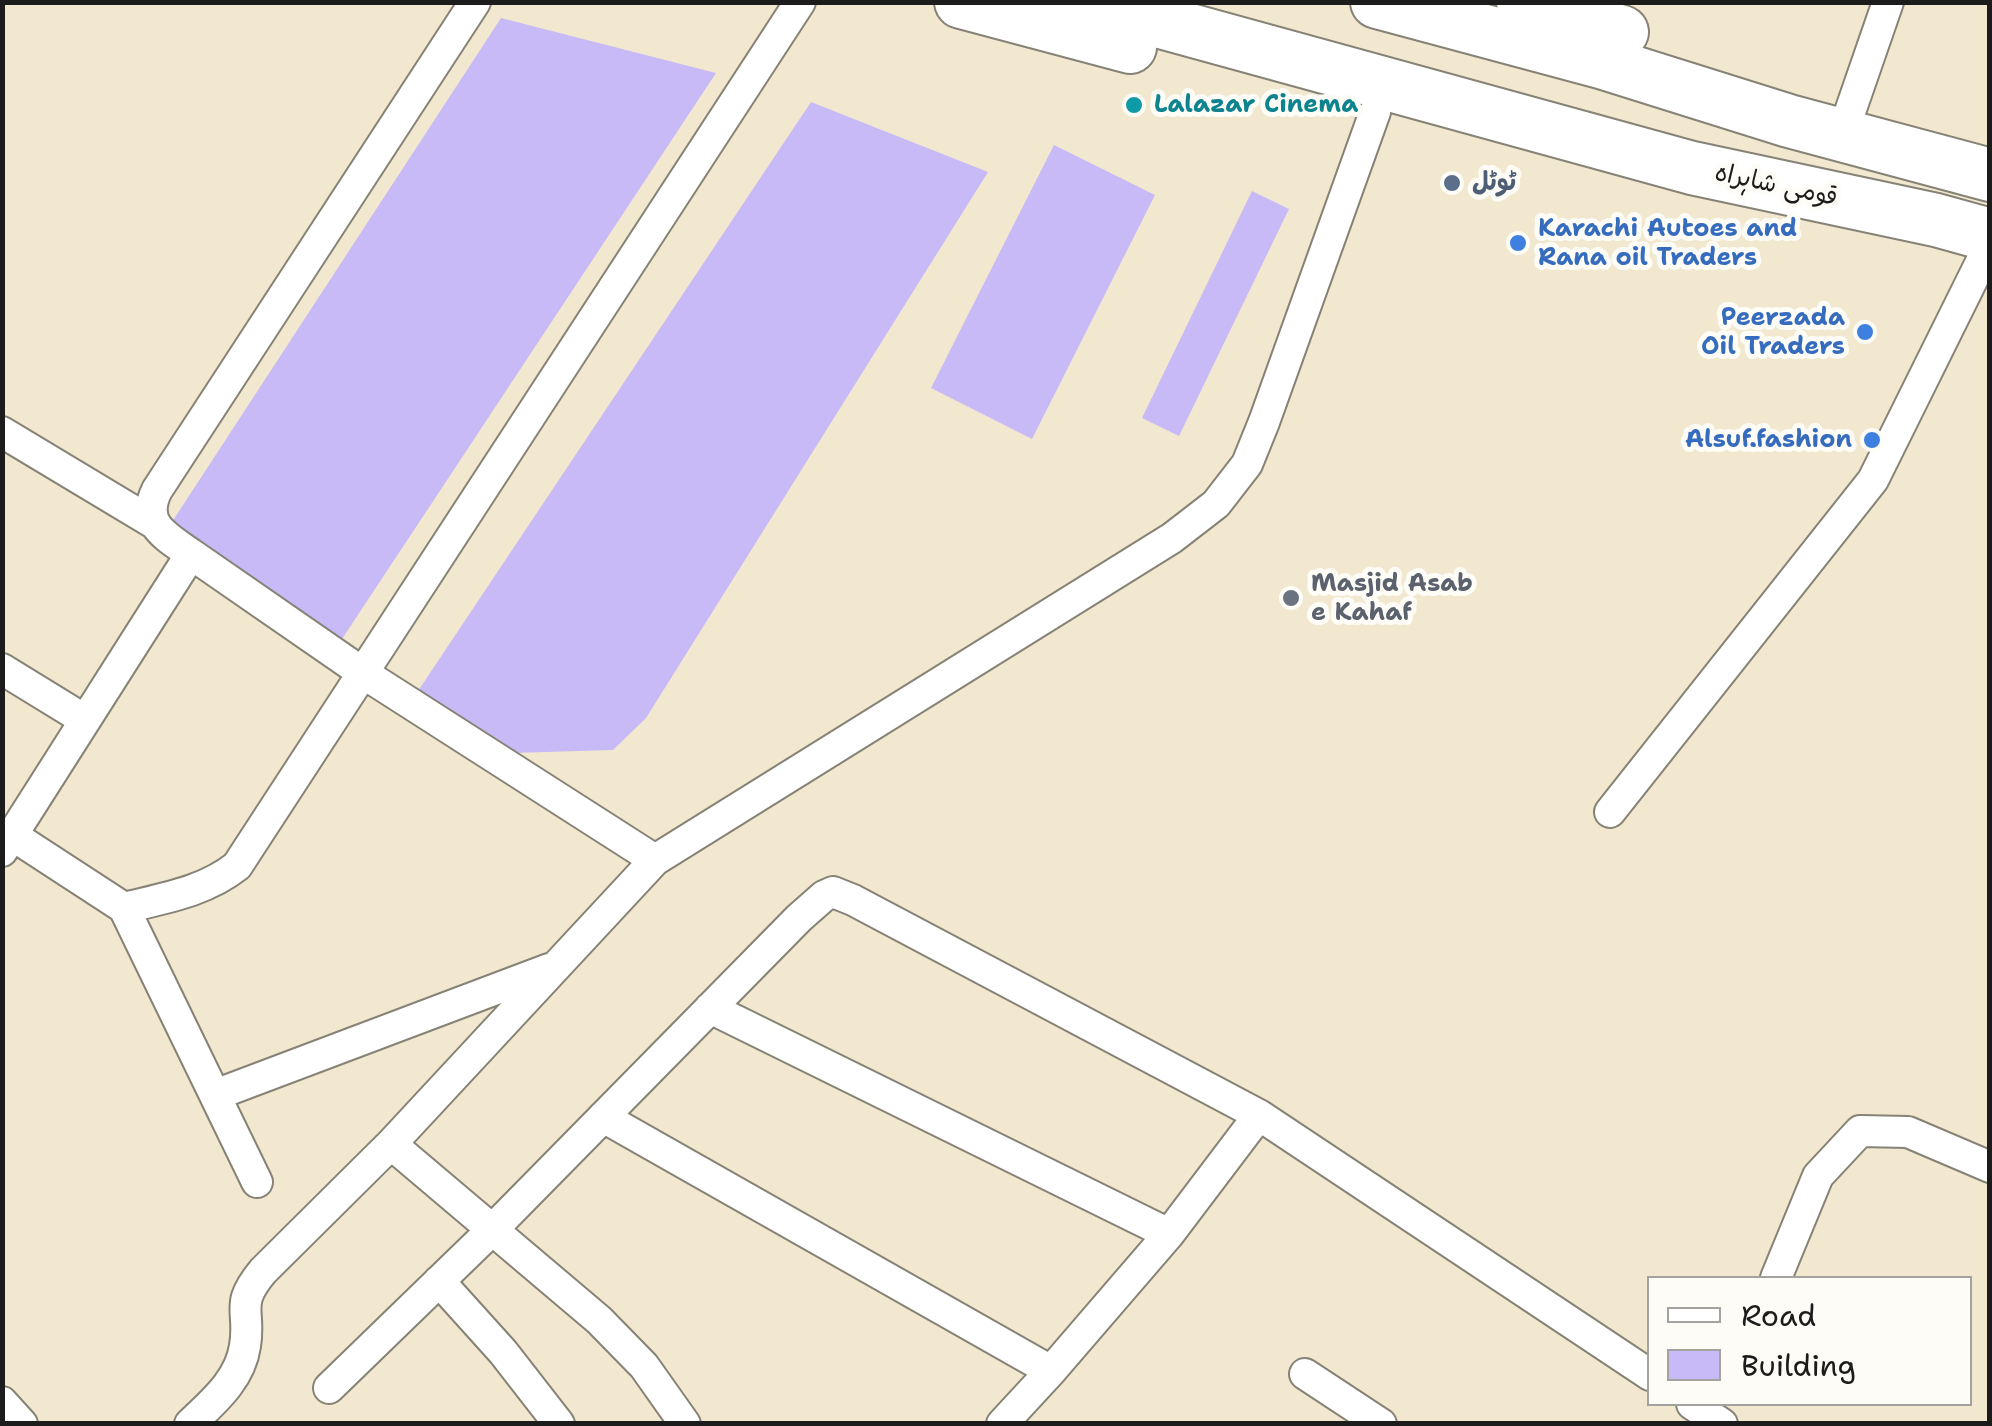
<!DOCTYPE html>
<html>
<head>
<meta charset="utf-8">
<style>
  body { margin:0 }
  #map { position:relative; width:1992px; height:1426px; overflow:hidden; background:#f1e8cf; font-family:"Shantell Sans",sans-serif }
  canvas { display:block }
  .frame { position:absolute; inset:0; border:5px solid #1c1c1c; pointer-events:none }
  .legend { position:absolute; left:1647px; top:1276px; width:325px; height:130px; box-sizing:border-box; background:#fdfcf7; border:2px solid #a3a29f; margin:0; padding:12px 18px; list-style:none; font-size:30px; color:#1c1c1c }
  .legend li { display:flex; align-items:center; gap:20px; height:50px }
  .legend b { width:50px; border:2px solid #a3a29f }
</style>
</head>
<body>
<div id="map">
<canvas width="1992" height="1426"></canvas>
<div class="frame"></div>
<ul class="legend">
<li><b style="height:12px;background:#fff"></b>Road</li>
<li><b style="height:28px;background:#c8b9f7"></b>Building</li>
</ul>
</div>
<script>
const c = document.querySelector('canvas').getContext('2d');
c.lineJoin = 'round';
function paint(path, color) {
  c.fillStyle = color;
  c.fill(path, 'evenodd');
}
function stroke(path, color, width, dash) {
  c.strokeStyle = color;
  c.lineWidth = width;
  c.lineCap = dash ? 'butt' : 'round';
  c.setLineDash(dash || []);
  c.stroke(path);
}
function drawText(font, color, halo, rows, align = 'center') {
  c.font = font + ' "Shantell Sans","Playpen Sans Arabic",sans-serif';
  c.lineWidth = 10;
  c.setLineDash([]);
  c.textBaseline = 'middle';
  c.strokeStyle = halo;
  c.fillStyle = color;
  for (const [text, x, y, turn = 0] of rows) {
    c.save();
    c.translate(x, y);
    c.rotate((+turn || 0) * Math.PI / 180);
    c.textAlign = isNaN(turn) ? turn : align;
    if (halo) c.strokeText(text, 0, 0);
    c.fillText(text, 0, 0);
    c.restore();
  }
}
paint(new Path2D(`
  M 501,18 L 716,73 L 342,639 L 170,525 Z
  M 811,102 L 988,172 L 646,718 L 613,750 L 512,753 L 410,703 Z
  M 1054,145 L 1155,195 L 1032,439 L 931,388 Z
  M 1252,191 L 1289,209 L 1179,436 L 1142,418 Z`), '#c8b9f7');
const minor = new Path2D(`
  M 475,2 L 157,490 C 140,524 166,536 191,554 L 363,673 L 655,860
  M 1842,135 L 1888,2
  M 2,432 L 155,524
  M 2,669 L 85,720
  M 1610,812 L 1873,480 L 1990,244
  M 12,835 L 124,908 L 257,1182
  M 2,851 L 191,554
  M 124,908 C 164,898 204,892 237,866 L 800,2
  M 710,1008 L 1169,1234
  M 215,1095 L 549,969
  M 1259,1115 L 1650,1375
  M 603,1117 L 1051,1371
  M 391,1144 L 599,1320 L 644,1366 L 685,1424
  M 1776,1278 L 1818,1176 L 1860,1131 L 1908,1132 L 1990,1167
  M 439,1281 L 503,1352 L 559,1424
  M 1305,1374 L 1381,1424
  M 329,1388 L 493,1229 L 799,918 L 824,896 L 833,892 L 853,900 L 1259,1115 L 1169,1234 L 1051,1371 L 1002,1424
  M 2,1402 L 22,1424
  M 1692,1404 L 1722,1424
  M 190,1424 C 213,1402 240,1380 245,1346 C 251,1309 234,1306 263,1271 L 391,1144 L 655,860 L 1172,538 L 1216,504 L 1247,464 L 1264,422 L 1375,112`);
const trunk = new Path2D(`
  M 961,2 L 1130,47
  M 1088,2 L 1692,168 L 1936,220 L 1990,235
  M 1377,2 L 1604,63 L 1789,121 L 1990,175
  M 1523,2 L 1622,32`);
stroke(minor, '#868276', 34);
stroke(trunk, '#868276', 56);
stroke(minor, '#fff', 30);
stroke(trunk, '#fff', 52);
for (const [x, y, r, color] of [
  [1134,105,10,"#0f9aa8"],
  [1452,183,10,"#5c6f8a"],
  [1518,243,10,"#3f7fe0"],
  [1865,332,10,"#3f7fe0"],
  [1872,440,10,"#3f7fe0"],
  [1291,598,10,"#6b7280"]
]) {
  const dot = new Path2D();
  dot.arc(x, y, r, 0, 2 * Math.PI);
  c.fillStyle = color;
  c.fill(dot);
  stroke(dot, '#fdfcf7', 4);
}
drawText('bold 25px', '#0d838f', '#fdfcf7', [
  ["Lalazar Cinema",1154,105]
], 'left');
drawText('bold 25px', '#4e5e75', '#fdfcf7', [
  ["ٹوٹل",1472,183]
], 'left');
drawText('25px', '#1c1c1c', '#fdfcf7', [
  ["قومی شاہراہ",1776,186,12]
]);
drawText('bold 25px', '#366cbe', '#fdfcf7', [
  ["Karachi Autoes and",1538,229,"left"],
  ["Rana oil Traders",1538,258,"left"],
  ["Peerzada",1845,318],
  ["Oil Traders",1845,347],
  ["Alsuf.fashion",1852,440]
], 'right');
drawText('bold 25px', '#5b616d', '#fdfcf7', [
  ["Masjid Asab",1311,584],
  ["e Kahaf",1311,613]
], 'left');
</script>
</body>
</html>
